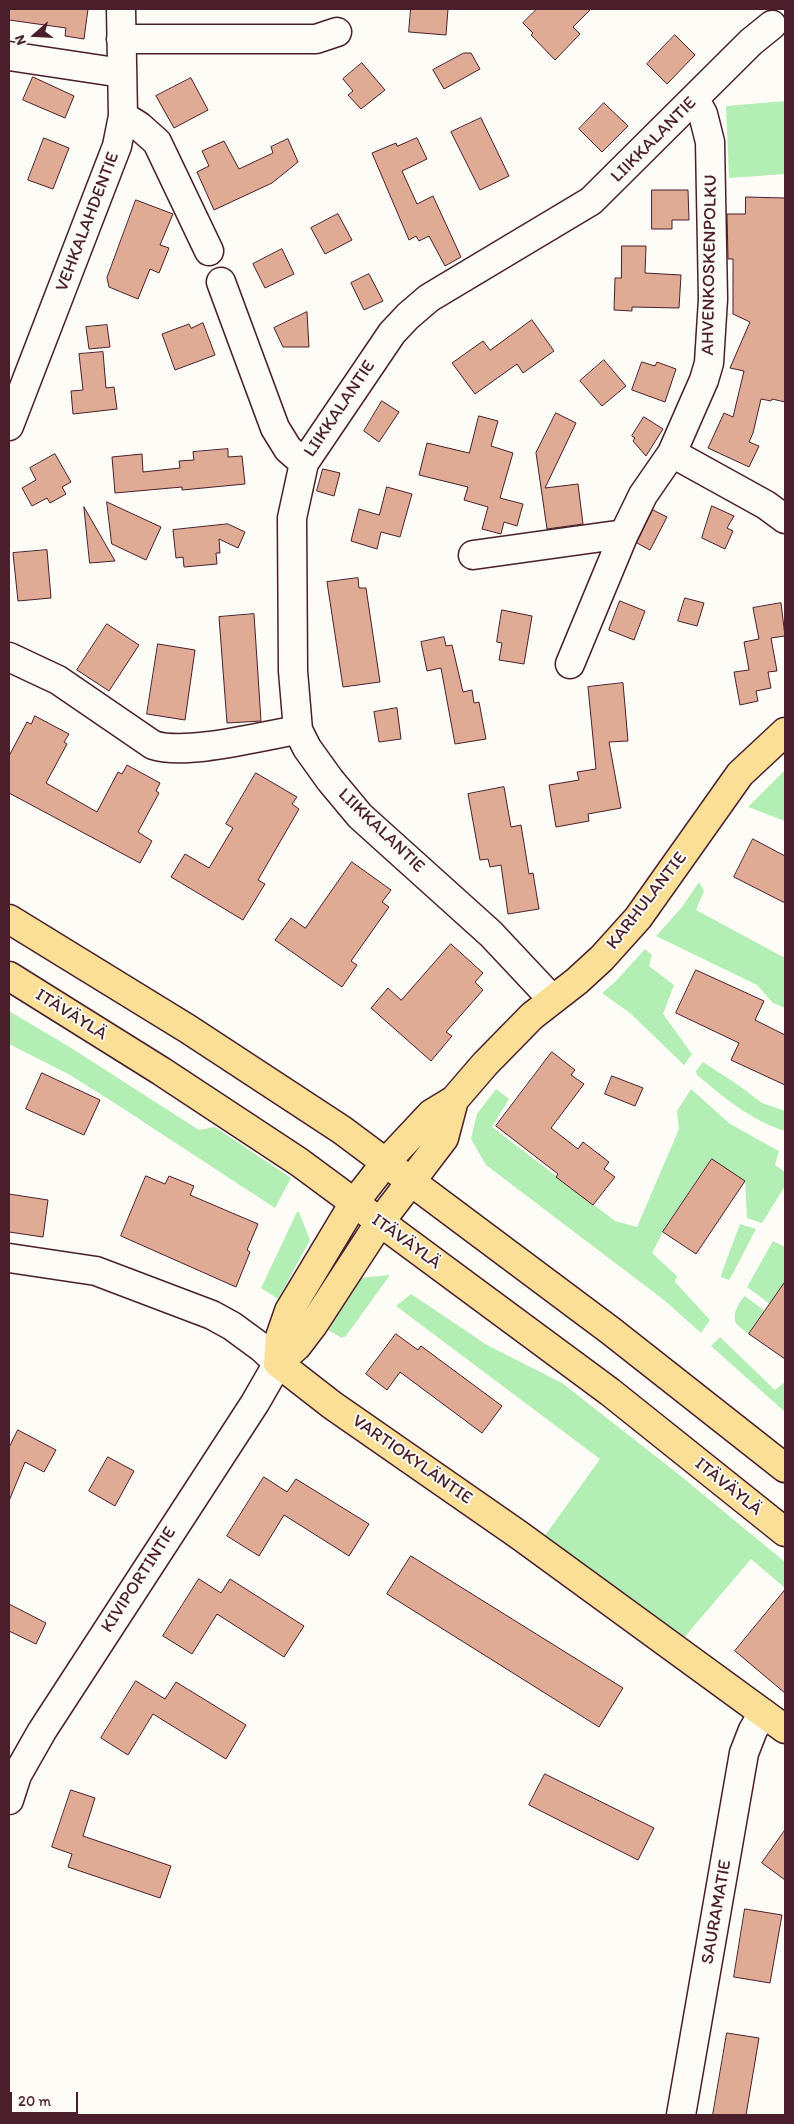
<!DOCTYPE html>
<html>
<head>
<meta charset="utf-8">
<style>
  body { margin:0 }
  #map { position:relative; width:794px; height:2124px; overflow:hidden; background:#fdfcf7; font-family:Itim,sans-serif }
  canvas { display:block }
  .frame { position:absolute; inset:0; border:10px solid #4a1f2b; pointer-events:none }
  .north { position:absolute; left:10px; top:10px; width:50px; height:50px; -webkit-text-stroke:4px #fdfcf7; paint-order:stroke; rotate:251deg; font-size:14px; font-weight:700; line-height:20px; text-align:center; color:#4a1f2b }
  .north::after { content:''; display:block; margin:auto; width:18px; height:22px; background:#4a1f2b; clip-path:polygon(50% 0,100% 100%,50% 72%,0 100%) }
  .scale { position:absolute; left:10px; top:2092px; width:68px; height:22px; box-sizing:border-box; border:2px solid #4a1f2b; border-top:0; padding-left:6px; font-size:15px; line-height:18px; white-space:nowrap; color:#4a1f2b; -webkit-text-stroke:4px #fdfcf7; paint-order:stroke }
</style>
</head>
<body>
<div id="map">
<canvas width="794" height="2124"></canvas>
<div class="frame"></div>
<div class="north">N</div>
<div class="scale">20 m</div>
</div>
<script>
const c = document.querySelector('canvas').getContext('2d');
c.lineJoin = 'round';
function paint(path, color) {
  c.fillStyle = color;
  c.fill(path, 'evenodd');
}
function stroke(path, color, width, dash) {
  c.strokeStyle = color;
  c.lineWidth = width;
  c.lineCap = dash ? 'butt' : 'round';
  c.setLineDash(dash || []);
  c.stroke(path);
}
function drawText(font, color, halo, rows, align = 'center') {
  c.font = font + ' Itim,sans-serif';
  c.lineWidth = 4;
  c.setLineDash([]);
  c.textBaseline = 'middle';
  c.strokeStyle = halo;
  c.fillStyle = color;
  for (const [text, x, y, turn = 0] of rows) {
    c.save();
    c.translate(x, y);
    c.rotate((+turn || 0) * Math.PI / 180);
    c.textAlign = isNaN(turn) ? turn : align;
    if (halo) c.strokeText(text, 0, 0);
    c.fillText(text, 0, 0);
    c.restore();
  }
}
paint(new Path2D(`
  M 785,101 L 785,174 L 729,178 L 726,106 Z
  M 785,770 L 785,821 L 748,807 Z
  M 699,882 L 704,891 L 696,910 L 785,958 L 785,1008 L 773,1003 L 757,985 L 656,936 L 682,907 Z
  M 645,949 L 652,955 L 649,966 L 674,985 L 663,1014 L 692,1054 L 684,1065 L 630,1013 L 602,993 L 615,982 Z
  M 9,1011 L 68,1046 L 199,1130 L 215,1127 L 291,1178 L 275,1208 L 113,1102 L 70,1075 L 9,1044 Z
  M 703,1062 L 741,1087 L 762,1103 L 785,1111 L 785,1131 C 749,1119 726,1099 697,1075 L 696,1071 Z
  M 496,1089 L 509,1099 L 492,1127 L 615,1221 L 637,1227 L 679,1129 L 677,1111 L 691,1089 L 730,1124 L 779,1151 L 775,1165 L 785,1172 L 785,1186 L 762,1223 L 747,1218 L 745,1181 L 711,1159 L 663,1232 L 652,1253 L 677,1276 L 675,1282 L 710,1320 L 701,1333 L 664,1300 L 486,1165 L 471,1139 L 477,1114 Z
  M 297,1212 L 299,1212 L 310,1240 L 278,1299 L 261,1288 Z
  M 740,1224 L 756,1229 L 732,1275 L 729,1280 L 721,1277 L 722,1272 Z
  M 773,1241 L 785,1247 L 785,1282 L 770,1304 L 747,1287 Z
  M 390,1275 L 346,1336 L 342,1338 L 326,1329 L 359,1278 Z
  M 411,1294 L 487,1345 L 562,1383 L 677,1473 L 785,1562 L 785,1588 L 751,1559 L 683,1639 L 544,1537 L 600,1459 L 396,1306 Z
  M 745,1296 L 765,1311 L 749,1334 C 745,1331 739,1327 736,1323 C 732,1315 739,1301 745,1296 Z
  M 720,1337 L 775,1390 L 785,1382 L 785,1412 L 711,1346 Z`), '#b3efb4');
const building = new Path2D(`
  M 10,9 L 88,9 L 84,39 L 65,36 L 66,28 L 9,20 Z
  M 411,9 L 448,9 L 446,35 L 409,32 Z
  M 537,9 L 591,9 L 573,27 L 580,34 L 555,60 L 531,35 L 533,33 L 523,23 Z
  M 675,35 L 695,55 L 667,84 L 647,64 Z
  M 464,53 L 471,53 L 480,69 L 444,89 L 433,70 Z
  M 362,63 L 385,90 L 361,109 L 348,95 L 353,91 L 343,79 Z
  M 33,77 L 74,96 L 65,118 L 23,100 Z
  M 191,78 L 208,110 L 174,128 L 156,96 Z
  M 604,103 L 628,126 L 602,152 L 579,129 Z
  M 481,118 L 509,176 L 480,190 L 451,132 Z
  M 44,138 L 69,148 L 53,189 L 28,180 Z
  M 417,138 L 427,159 L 402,171 L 417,204 L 433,196 L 461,257 L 445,266 L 429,236 L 419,241 L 416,236 L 409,240 L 372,153 L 396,143 L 397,146 Z
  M 288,139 L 298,162 L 272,183 L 214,210 L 197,172 L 209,166 L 202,151 L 224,141 L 239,169 L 273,153 L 271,147 Z
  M 652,190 L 688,190 L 689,220 L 672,220 L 672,229 L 652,229 Z
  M 746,197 L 785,198 L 785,402 L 772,399 L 771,401 L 761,399 L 753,433 L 749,442 L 759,446 L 749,467 L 708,448 L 724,413 L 733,417 L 744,371 L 730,368 L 750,322 L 733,314 L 733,259 L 728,259 L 727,214 L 745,214 Z
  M 136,200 L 173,214 L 160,245 L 169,248 L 159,273 L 150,269 L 138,299 L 109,287 L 107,278 Z
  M 338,214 L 352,240 L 325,254 L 311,228 Z
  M 622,246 L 646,246 L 645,273 L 681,275 L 679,308 L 632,307 L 632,311 L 614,310 L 615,278 L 621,278 Z
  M 282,249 L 294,274 L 265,288 L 253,264 Z
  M 369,274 L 383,301 L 364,310 L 351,283 Z
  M 307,312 L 309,347 L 283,347 L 274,328 Z
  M 532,320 L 554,351 L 523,373 L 517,364 L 475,394 L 452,363 L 483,341 L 490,350 Z
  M 203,323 L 215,355 L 175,370 L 162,334 L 189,324 L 191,328 Z
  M 107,325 L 110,347 L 89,349 L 86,327 Z
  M 103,352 L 106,388 L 114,387 L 117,409 L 73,414 L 71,391 L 83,390 L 79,354 Z
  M 604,360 L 626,386 L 602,406 L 580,381 Z
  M 642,362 L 655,366 L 657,362 L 676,369 L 665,402 L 632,390 Z
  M 382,401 L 399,412 L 379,442 L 364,431 Z
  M 556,413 L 576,423 L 545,488 L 578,484 L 583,524 L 547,529 L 536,453 Z
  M 479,416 L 498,421 L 491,446 L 513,453 L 500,498 L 523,504 L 517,526 L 504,522 L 501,534 L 482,529 L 488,507 L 464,500 L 468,487 L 419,475 L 427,443 L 469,453 Z
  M 644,417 L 663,429 L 646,456 L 633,441 L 635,438 L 632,436 Z
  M 228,449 L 228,457 L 242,456 L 245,484 L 182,490 L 182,487 L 115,493 L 112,457 L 142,454 L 143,472 L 180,468 L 179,461 L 194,460 L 193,452 Z
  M 55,454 L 71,482 L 62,487 L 66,494 L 50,503 L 47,498 L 32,506 L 22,488 L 36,480 L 30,468 Z
  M 323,469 L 340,473 L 334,496 L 317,491 Z
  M 387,487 L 412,494 L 400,537 L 381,532 L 377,549 L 351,541 L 359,509 L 379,515 Z
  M 107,502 L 161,527 L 146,560 L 112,544 Z
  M 712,506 L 734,516 L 727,528 L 733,531 L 725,549 L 702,538 Z
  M 84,507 L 115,561 L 90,563 Z
  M 653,510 L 667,517 L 650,550 L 637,543 Z
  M 228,524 L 245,532 L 238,548 L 219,539 L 220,553 L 216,553 L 217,564 L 184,567 L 183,557 L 176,558 L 173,530 Z
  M 47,550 L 51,598 L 18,601 L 13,553 Z
  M 358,578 L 359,588 L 366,588 L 380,682 L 343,687 L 327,582 Z
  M 685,598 L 704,603 L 697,626 L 678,621 Z
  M 620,601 L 645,611 L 634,640 L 609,630 Z
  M 781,603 L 785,636 L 771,638 L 777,671 L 768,672 L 771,688 L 756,691 L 758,701 L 740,705 L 734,672 L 749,670 L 744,642 L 759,639 L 753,608 Z
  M 502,610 L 532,616 L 524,664 L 499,660 L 502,643 L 497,642 Z
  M 254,614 L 261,721 L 227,723 L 219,617 Z
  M 107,624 L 139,645 L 109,691 L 77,670 Z
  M 444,637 L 446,646 L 452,645 L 463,692 L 472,690 L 474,703 L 479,702 L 486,739 L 455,744 L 441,668 L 427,671 L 421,642 Z
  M 158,644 L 195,650 L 185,720 L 147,714 Z
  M 623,683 L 628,741 L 609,742 L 621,808 L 588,814 L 589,821 L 556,827 L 549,785 L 579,780 L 577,772 L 596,769 L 588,687 Z
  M 397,708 L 401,739 L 379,742 L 374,712 Z
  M 35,716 L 69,734 L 64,742 L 67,744 L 46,783 L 97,812 L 118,772 L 122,774 L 127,765 L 160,783 L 156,791 L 159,793 L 138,832 L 152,841 L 140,863 L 9,793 L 9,756 L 27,722 L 31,724 Z
  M 256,773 L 297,797 L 292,804 L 299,809 L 258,880 L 265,884 L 243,920 L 171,877 L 185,854 L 209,868 L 233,828 L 226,824 Z
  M 504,787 L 511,827 L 521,825 L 529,874 L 533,873 L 539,909 L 508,914 L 501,865 L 490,867 L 488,859 L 480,860 L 468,794 Z
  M 753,839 L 785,856 L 785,903 L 734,877 Z
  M 352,862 L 391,890 L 382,902 L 389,907 L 351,961 L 357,965 L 342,987 L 275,940 L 291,918 L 305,928 Z
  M 451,944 L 483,973 L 475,982 L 483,990 L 446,1032 L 452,1036 L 431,1061 L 371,1008 L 388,988 L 401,1000 Z
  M 696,970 L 764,1001 L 755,1020 L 785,1035 L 785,1085 L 731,1060 L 739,1043 L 676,1013 Z
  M 552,1052 L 575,1070 L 571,1075 L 584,1084 L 551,1128 L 578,1149 L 583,1142 L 609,1162 L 604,1169 L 615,1177 L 593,1205 L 556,1177 L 558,1174 L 496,1126 Z
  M 42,1073 L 100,1100 L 84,1135 L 26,1109 Z
  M 612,1076 L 643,1088 L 635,1106 L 605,1094 Z
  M 712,1159 L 745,1181 L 696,1254 L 663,1232 Z
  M 146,1176 L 165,1184 L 169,1176 L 194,1186 L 190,1195 L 258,1224 L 247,1250 L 250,1252 L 236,1287 L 121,1236 Z
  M 9,1194 L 48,1200 L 43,1237 L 9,1232 Z
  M 785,1282 L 785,1359 L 749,1334 Z
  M 396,1334 L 418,1350 L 421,1346 L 502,1406 L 482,1433 L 400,1372 L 387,1390 L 366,1374 Z
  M 18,1430 L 56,1450 L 44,1472 L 25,1462 L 9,1501 L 9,1448 Z
  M 108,1457 L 134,1471 L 115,1506 L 89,1491 Z
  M 264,1477 L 287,1492 L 296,1479 L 369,1524 L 349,1556 L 284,1515 L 259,1556 L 227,1536 Z
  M 411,1556 L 623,1688 L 599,1727 L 387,1594 Z
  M 199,1579 L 221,1593 L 230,1579 L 304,1626 L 284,1657 L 217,1614 L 192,1654 L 163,1636 Z
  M 785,1590 L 785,1693 L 735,1651 Z
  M 9,1604 L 46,1623 L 36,1644 L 9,1631 Z
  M 136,1681 L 165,1699 L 176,1682 L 246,1725 L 226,1759 L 153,1714 L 128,1755 L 101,1738 Z
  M 545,1774 L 654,1828 L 638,1860 L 529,1805 Z
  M 71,1790 L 95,1798 L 83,1836 L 171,1866 L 160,1898 L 68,1867 L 72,1854 L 52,1847 Z
  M 785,1830 L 785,1880 L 762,1863 Z
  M 745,1909 L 782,1915 L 770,1983 L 734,1977 Z
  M 727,2033 L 759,2038 L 746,2115 L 713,2115 Z`);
paint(building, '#e0ab94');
stroke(building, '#4a1f2b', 1);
const minor = new Path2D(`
  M 121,39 L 316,39 L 337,32
  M 9,56 L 122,73
  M 123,116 L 139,126 L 157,142 L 209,251
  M 221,282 L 275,428 L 288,449 L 304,463
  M 9,426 L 117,146 L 123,116 L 121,9
  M 672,453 L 766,505 L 785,519
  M 473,555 L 624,534
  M 9,657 L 58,680 L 153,745 C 187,756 260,736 298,730
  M 570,664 L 624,534 L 643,495 L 672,453 L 704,380 L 709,363 L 713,299 L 710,142 L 703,114 L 695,99
  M 552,999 L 491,934 L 360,816 L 330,780 L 307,748 L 298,730 L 293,671 L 292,518 L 304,463 L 392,333 L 408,316 L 429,298 L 591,201 L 751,42 L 772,25
  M 9,1258 L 96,1271 L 212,1315 L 232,1326 L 262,1348 L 278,1363 L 255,1403 L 42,1731 L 17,1775 L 9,1800
  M 681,2115 L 744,1753 L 753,1730 L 763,1713`);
const major = new Path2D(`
  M 9,919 L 188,1029 L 342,1130 L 611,1331 L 785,1468
  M 9,976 L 161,1071 L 299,1162 L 610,1392 L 785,1532
  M 278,1363 L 280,1337 L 289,1311 L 354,1203 L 386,1162 L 431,1114 L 454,1100 L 485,1064 L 532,1016 L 577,981 L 602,958 L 638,918 L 740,774 L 785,732
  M 278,1363 L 332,1405 L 519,1535 L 785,1729
  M 278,1363 L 297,1346 L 313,1325 L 380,1222 L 444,1138 L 454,1100`);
stroke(minor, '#4a1f2b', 31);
stroke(major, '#4a1f2b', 31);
stroke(minor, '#fdfcf7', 28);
stroke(major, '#fbdf96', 28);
drawText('18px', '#4a1f2b', '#fdfcf7', [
  ["LIIKKALANTIE",654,140,-45],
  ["VEHKALAHDENTIE",88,222,-69],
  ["AHVENKOSKENPOLKU",710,265,-89],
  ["LIIKKALANTIE",340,409,-56],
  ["LIIKKALANTIE",381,831,44],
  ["KARHULANTIE",647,901,-52],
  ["ITÄVÄYLÄ",71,1015,32],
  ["ITÄVÄYLÄ",406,1242,36],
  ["VARTIOKYLÄNTIE",412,1460,35],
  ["ITÄVÄYLÄ",728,1487,39],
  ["KIVIPORTINTIE",139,1580,-57],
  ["SAURAMATIE",717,1912,-80]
]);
</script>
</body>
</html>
